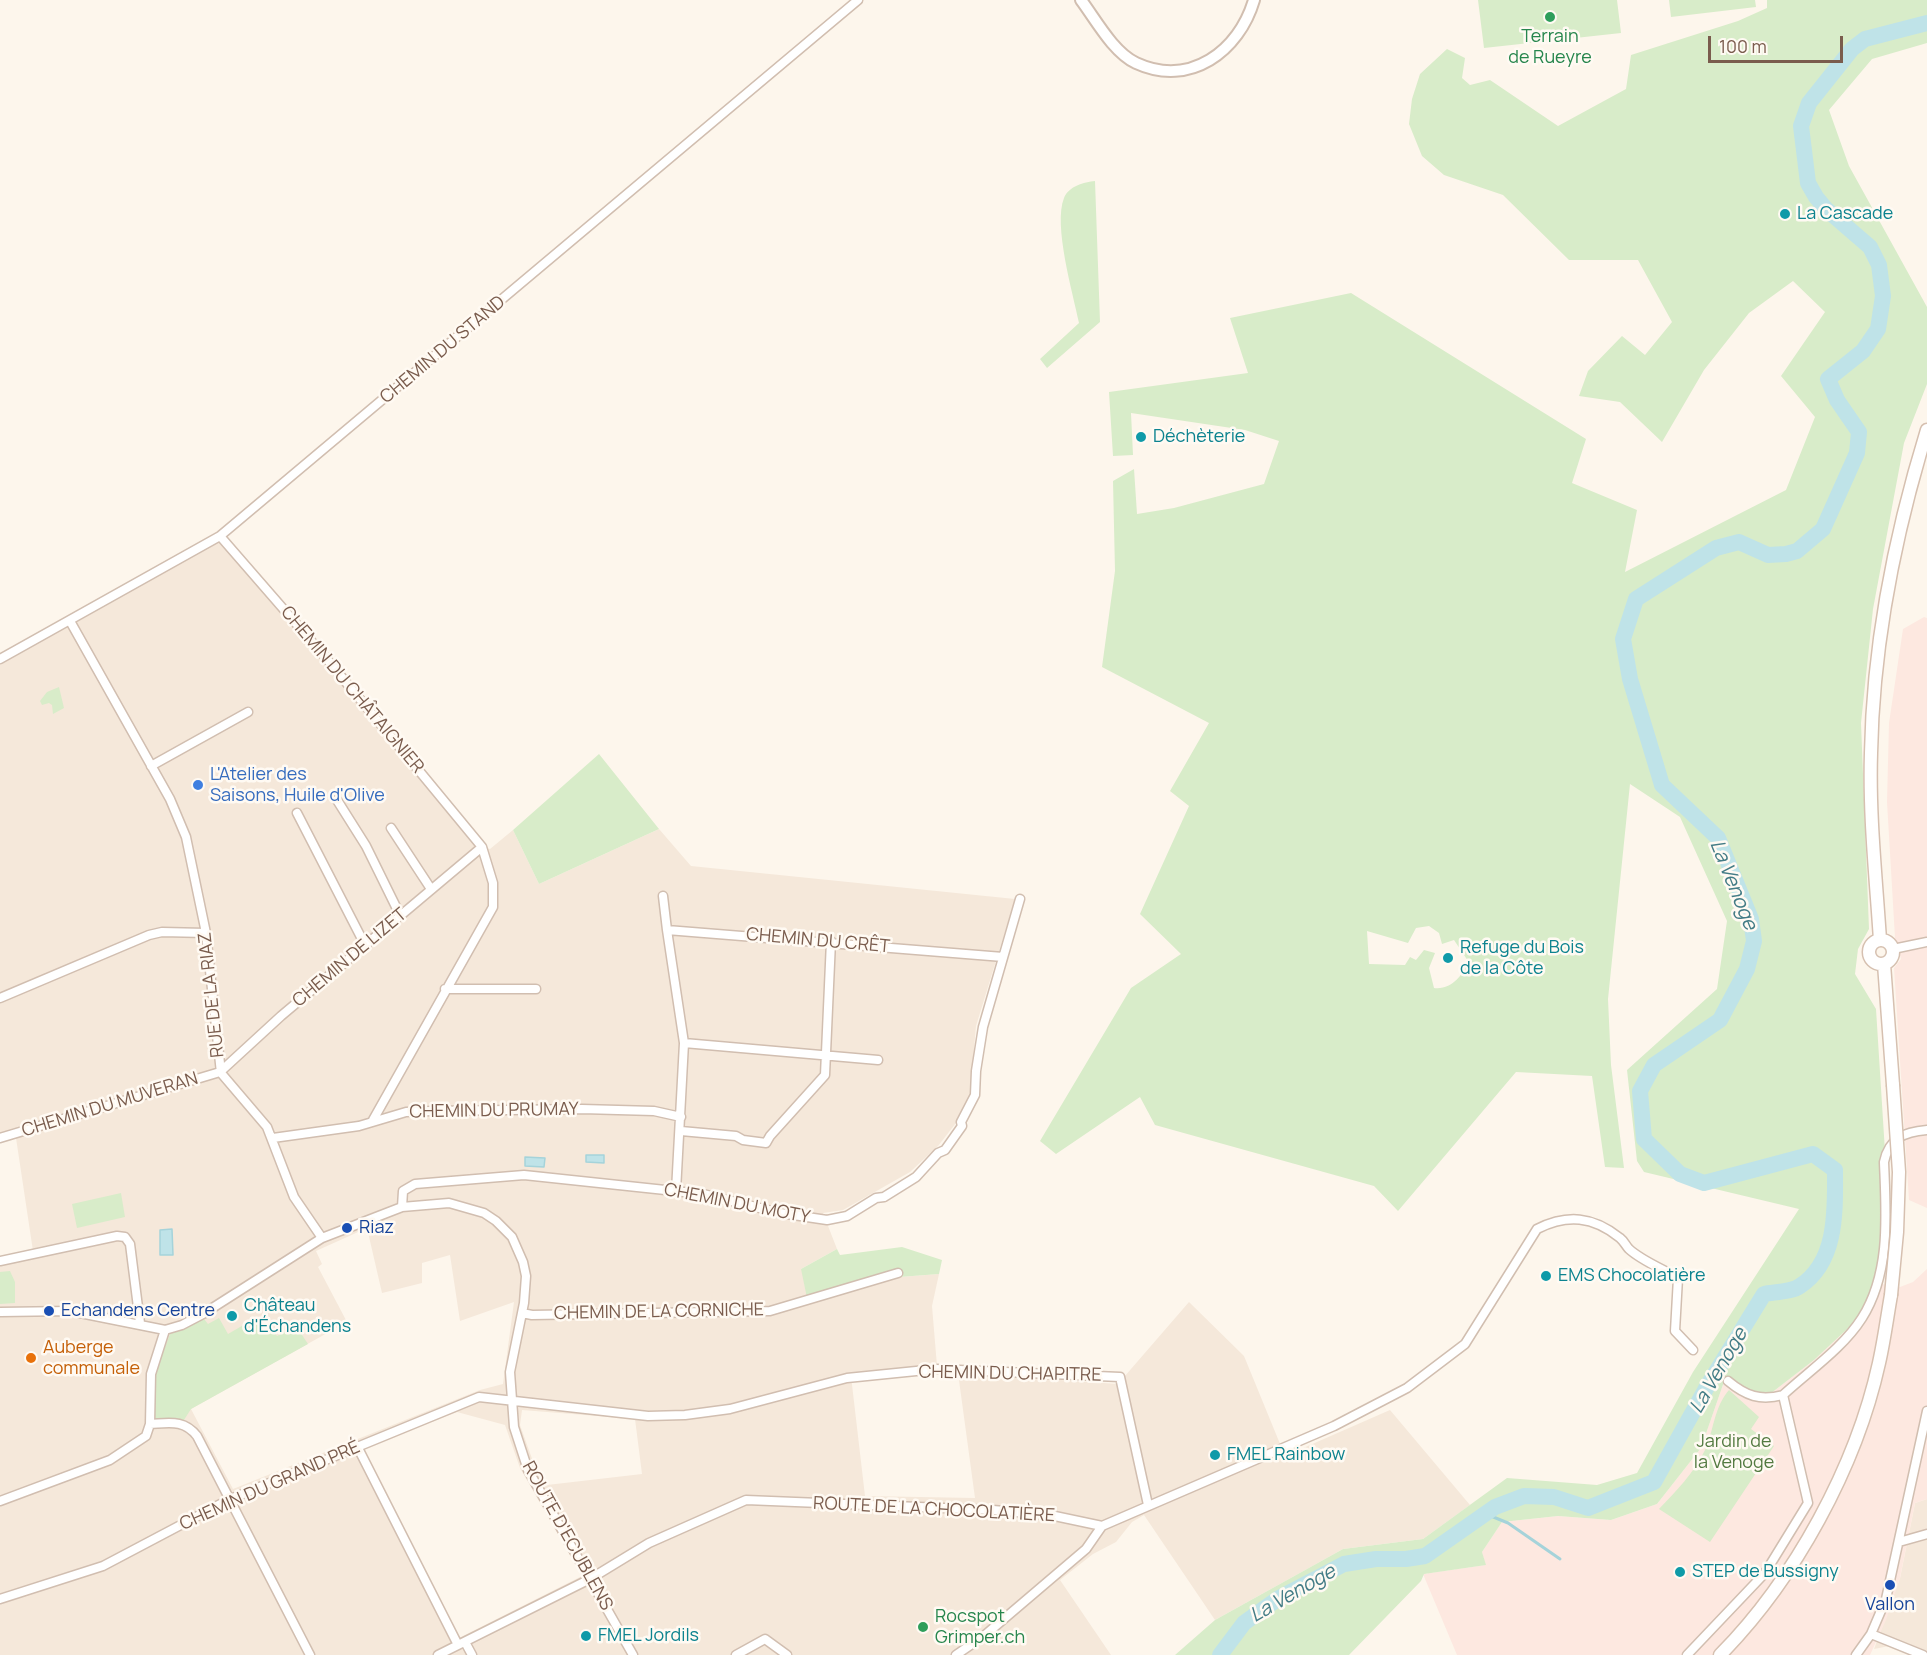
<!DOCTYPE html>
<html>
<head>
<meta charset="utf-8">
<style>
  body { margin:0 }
  #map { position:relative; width:1927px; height:1655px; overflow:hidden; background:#fdf6ec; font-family:Manrope,sans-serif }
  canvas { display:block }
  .scale { position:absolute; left:1708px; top:36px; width:135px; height:27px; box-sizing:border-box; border:3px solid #7a5c4d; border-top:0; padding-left:8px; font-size:18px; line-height:21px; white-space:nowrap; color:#7a5c4d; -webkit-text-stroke:4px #fffaf3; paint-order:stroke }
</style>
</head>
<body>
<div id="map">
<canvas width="1927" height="1655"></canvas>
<div class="scale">100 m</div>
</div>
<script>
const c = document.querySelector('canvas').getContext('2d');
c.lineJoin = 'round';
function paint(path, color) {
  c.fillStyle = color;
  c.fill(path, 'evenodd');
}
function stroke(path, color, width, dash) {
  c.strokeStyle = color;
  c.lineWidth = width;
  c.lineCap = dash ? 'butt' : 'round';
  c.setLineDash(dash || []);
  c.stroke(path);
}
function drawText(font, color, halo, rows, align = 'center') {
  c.font = font + ' Manrope,sans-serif';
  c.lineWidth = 5;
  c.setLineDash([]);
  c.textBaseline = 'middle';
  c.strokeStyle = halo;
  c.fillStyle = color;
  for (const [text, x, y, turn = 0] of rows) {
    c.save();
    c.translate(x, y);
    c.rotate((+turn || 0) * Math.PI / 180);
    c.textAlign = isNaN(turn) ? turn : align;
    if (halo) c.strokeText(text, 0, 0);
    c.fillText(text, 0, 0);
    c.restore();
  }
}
paint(new Path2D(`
  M 220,536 L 482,847 L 490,849 L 513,830 L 539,884 L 659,829 L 691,866 L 1015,899 L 976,1026 L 970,1094 L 956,1123 L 938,1146 L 910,1172 L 843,1210 L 823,1213 L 837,1249 L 801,1269 L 886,1278 L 939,1274 L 932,1306 L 937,1366 L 851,1376 L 865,1496 L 975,1498 L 958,1373 L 1118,1384 L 1189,1302 L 1244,1356 L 1285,1456 L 1390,1410 L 1470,1505 L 1423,1539 L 1343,1549 L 1215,1620 L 1144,1515 L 1132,1522 L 1116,1542 L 1093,1554 L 1060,1580 L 1111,1655 L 0,1655 L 0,1258 L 33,1251 L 16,1138 L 0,1143 L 0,661 ZM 367,1228 L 382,1293 L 422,1283 L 422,1263 L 450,1255 L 460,1321 L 514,1302 L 503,1384 L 480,1390 L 233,1489 L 191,1409 L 347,1322 L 318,1267 L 322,1264 L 316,1251 ZM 522,1410 L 635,1419 L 642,1474 L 547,1485 L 535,1467 L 520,1425 ZM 457,1412 L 505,1425 L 520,1468 L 582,1576 L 459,1638 L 362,1449 Z
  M 1927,1499 L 1927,1655 L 1910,1655 L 1889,1646 L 1874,1649 L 1900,1578 L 1915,1503 Z`), '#f5e8da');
paint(new Path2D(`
  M 1924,617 L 1927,618 L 1927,1208 L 1909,1200 L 1894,968 L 1901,959 L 1895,938 L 1887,802 L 1889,723 L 1903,629 Z
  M 1927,1269 L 1927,1499 L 1915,1503 L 1900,1578 L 1886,1620 L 1870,1655 L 1457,1655 L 1423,1574 L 1485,1565 L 1482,1552 L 1502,1522 L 1558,1516 L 1611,1520 L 1657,1504 L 1701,1448 L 1726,1376 L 1747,1390 L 1770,1394 L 1814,1360 L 1858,1319 L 1875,1283 L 1900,1287 L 1913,1282 Z`), '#fde8e0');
paint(new Path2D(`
  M 1478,0 L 1617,0 L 1621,33 L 1484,48 Z
  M 1669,0 L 1755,0 L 1756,7 L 1671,17 Z
  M 1767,0 L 1927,0 L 1927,43 L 1872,59 L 1829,110 L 1849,166 L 1927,307 L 1927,384 L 1904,443 L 1873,609 L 1861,723 L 1869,929 L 1858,949 L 1855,974 L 1876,1009 L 1889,1215 L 1875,1283 L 1858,1319 L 1814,1360 L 1770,1394 L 1747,1390 L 1726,1376 L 1701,1448 L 1657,1504 L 1611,1520 L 1558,1516 L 1502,1522 L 1482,1552 L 1486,1565 L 1424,1574 L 1421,1581 L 1349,1655 L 1175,1655 L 1215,1620 L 1343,1549 L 1423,1539 L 1507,1478 L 1597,1485 L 1637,1473 L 1693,1372 L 1799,1209 L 1644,1172 L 1637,1161 L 1627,1070 L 1717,989 L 1727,921 L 1680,817 L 1630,784 L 1608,999 L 1611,1065 L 1624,1168 L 1605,1167 L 1592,1076 L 1516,1072 L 1398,1211 L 1374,1186 L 1155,1125 L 1140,1097 L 1056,1154 L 1040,1141 L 1131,988 L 1181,954 L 1140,914 L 1189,806 L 1170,791 L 1209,723 L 1102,667 L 1115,571 L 1113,481 L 1134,469 L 1137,514 L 1174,508 L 1264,484 L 1279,441 L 1245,430 L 1131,413 L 1133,455 L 1113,456 L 1109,392 L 1248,373 L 1230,318 L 1351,293 L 1586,439 L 1572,483 L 1637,510 L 1625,572 L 1786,490 L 1815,417 L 1781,376 L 1825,312 L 1793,281 L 1749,313 L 1704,370 L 1662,442 L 1620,402 L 1579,396 L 1588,371 L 1622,336 L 1645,355 L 1672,322 L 1638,260 L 1569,260 L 1503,195 L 1444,175 L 1422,156 L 1409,124 L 1412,99 L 1420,74 L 1447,49 L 1465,58 L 1462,78 L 1470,85 L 1490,80 L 1558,126 L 1626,89 L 1631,55 L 1738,21 L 1767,8 ZM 1429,926 L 1439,933 L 1442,944 L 1454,940 L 1468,961 C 1463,975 1452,990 1434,988 L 1429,968 L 1435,953 L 1424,950 L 1416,960 L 1410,957 L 1405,965 L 1369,964 L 1367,931 L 1408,943 L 1416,928 Z
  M 1095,181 L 1100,322 L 1047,368 L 1040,359 L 1079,323 C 1073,293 1053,225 1064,198 C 1069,186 1084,182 1095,181 Z
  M 59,687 L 64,708 L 53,714 L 52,705 L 49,703 L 42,705 L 40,701 L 47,692 Z
  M 599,754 L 659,829 L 539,884 L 513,830 Z
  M 121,1193 L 125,1217 L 77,1228 L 72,1204 Z
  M 902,1247 L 942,1260 L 939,1274 L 886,1278 L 807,1298 L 801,1269 L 837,1249 L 840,1255 Z
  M 10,1271 L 15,1282 L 15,1303 L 0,1304 L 0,1272 Z
  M 219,1318 L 228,1334 L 247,1323 L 249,1326 L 258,1321 L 264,1330 L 271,1327 L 277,1336 L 296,1326 L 308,1344 L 191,1409 L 182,1423 L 153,1421 L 155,1374 L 170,1334 L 204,1319 L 208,1324 Z
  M 1729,1390 L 1759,1417 L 1751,1429 L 1774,1446 L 1710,1542 L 1659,1509 C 1676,1491 1694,1473 1705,1450 C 1714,1430 1714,1407 1729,1390 Z`), '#d8ecc9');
const water = new Path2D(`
  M 586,1155 L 604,1155 L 604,1163 L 586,1162 Z
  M 525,1157 L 545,1158 L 544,1167 L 525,1166 Z
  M 172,1229 L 173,1255 L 160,1255 L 160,1230 Z`);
paint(water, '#bfe3e8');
stroke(water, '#a5d3da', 1.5);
stroke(new Path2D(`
  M 1486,1514 L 1508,1523 L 1560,1559`), '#a5d3da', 3);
stroke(new Path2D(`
  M 1220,1655 L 1244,1623 L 1279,1598 L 1344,1564 L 1376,1559 L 1406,1559 L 1425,1556 L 1495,1507 L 1524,1496 L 1554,1497 L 1588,1508 L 1654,1482 L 1708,1385 L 1764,1294 C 1774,1292 1792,1292 1800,1286 C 1838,1261 1835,1209 1835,1170 L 1813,1154 L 1704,1183 L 1680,1174 L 1644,1139 L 1640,1091 L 1654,1065 L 1720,1020 L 1747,969 L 1754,941 L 1751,919 L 1718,838 L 1662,785 L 1630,679 L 1623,639 L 1636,599 L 1716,548 L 1739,542 L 1768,555 L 1786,554 L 1797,551 L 1823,529 L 1857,453 L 1859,432 L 1837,400 L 1828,379 L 1863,351 L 1878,329 L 1883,296 L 1879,265 L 1870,247 L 1826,209 L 1816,197 L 1808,183 L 1801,126 L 1809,103 L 1852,49 L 1865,39 L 1927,23`), '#bfe3e8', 16);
const minor = new Path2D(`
  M 220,536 L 326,658 L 482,847 L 493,883 L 493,907 L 373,1120
  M 70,621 L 170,799 L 186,837 L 206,933 L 221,1073 L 267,1127 L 294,1197 L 322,1238
  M 0,659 L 220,536 L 858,0
  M 151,766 L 248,712
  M 337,800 L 366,846 L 400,915
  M 297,813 L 365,945
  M 391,828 L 431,889
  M 663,896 L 667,930 L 1003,957
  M 667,930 L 684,1043 L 676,1191
  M 1893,949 L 1927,942
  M 445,989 L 536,989
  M 0,998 L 149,935 L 162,932 L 206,933
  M 684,1043 L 878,1060
  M 681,1131 L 736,1136 L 743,1140 L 766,1143 L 770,1136 L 825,1075 L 831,941
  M 0,1138 L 220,1072 L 281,1016 L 482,847
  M 273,1138 L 359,1126 L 406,1112 L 433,1111 L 582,1109 L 654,1111 L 681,1117
  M 402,1207 L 403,1191 L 415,1184 L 524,1175 L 703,1194 L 780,1213 L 827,1220 L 847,1216 L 876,1198 L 884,1197 L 916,1177 L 938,1153 L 945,1150 L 962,1126 L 961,1122 L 975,1095 L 976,1071 L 983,1027 L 1020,899
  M 0,1261 L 117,1236 L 125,1237 L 130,1244 L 140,1323
  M 0,1312 L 70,1311 L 165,1330 L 182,1325 L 203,1314 L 322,1238 L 402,1207 L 449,1203 L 484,1213 L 496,1221 L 512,1237 L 523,1262 L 526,1276 L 524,1303 L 510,1372 L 514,1427 L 528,1470 L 633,1655
  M 522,1313 L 532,1315 L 770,1311 L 898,1273
  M 1728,1381 C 1746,1396 1760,1401 1783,1395 C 1809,1371 1843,1348 1862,1318 C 1891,1272 1886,1214 1884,1162 C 1889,1138 1904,1132 1927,1130
  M 150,1424 C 169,1423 184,1419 197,1436 L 310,1655
  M 357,1446 L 458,1645
  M 0,1501 L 110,1460 L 146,1436 L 150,1424 L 151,1374 L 165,1330
  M 1899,1542 L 1927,1534
  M 0,1599 L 103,1566 L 228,1500 L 479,1397 L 648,1416 L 685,1415 L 730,1409 L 847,1378 L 936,1369 L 1120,1377 L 1148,1505
  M 1871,1634 L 1923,1655
  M 465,1642 L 472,1655
  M 438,1655 L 590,1579 L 649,1543 L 746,1500 L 993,1510 L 1050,1515 L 1102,1526 L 1334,1426 L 1407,1388 L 1465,1344 L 1537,1229 C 1567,1214 1593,1216 1620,1238 C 1624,1241 1626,1246 1629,1249 C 1642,1261 1663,1269 1678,1278 L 1675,1331 L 1693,1350
  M 736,1655 L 765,1639 L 787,1655
  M 956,1655 L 985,1635 L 1086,1549 L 1102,1526
  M 1687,1655 L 1765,1573 L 1808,1503 L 1783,1395
  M 1856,1655 L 1871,1634 L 1886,1599 L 1927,1411`);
const tertiary = new Path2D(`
  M 1081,0 C 1096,20 1113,52 1136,63 C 1190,88 1239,51 1254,0`);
const secondary = new Path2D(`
  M1869 952a12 12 0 1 1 24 0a12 12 0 1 1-24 0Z
  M 1880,940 C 1876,878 1869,815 1871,753 C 1873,643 1895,534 1927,430
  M 1884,964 L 1893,1085
  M 1720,1655 C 1795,1579 1856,1467 1879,1363 C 1884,1341 1887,1318 1891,1295`);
stroke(minor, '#d1beb0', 11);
stroke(tertiary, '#d1beb0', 14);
stroke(secondary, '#d6c0b0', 15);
stroke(minor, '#fff', 8);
stroke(tertiary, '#fff', 10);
stroke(secondary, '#fff', 12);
const secondaryBridge = new Path2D(`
  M 1891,1295 L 1897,1232 L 1899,1172 L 1893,1085`);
stroke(secondaryBridge, '#d6c0b0', 15, []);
stroke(secondaryBridge, '#fff', 12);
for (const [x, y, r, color] of [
  [1550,17,6,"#2e9e5b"],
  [1785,214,6,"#0f9aa8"],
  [1141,437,6,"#0f9aa8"],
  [198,785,6,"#3f7fe0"],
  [1448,958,6,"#0f9aa8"],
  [347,1228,6,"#1a4fb4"],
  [1546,1276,6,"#0f9aa8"],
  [49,1311,6,"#1a4fb4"],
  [232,1316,6,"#0f9aa8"],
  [31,1358,6,"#e8710a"],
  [1215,1455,6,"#0f9aa8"],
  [1680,1572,6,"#0f9aa8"],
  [1890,1585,6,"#1a4fb4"],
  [923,1627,6,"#2e9e5b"],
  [586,1636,6,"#0f9aa8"]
]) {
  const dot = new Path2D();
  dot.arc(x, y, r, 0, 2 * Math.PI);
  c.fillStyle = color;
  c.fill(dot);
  stroke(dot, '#fffaf3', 2);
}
drawText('18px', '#27864d', '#fffaf3', [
  ["Terrain",1550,37],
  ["de Rueyre",1550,58],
  ["Rocspot",935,1617,"left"],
  ["Grimper.ch",935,1638,"left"]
]);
drawText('18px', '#0d838f', '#fffaf3', [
  ["La Cascade",1797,214],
  ["Déchèterie",1153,437],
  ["Refuge du Bois",1460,948],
  ["de la Côte",1460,969],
  ["EMS Chocolatière",1558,1276],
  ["Château",244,1306],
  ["d'Échandens",244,1327],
  ["FMEL Rainbow",1227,1455],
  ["STEP de Bussigny",1692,1572],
  ["FMEL Jordils",598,1636]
], 'left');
drawText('18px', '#7a5c4d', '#fffaf3', [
  ["CHEMIN DU STAND",443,350,-40],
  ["CHEMIN DU CHÂTAIGNIER",352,690,50],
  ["CHEMIN DU CRÊT",818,941,5],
  ["CHEMIN DE LIZET",350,958,-40],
  ["RUE DE LA RIAZ",212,995,-96],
  ["CHEMIN DU MUVERAN",110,1105,-17],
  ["CHEMIN DU PRUMAY",494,1111,-1],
  ["CHEMIN DU MOTY",737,1204,11],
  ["CHEMIN DE LA CORNICHE",659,1312,-1],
  ["CHEMIN DU CHAPITRE",1010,1374,1],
  ["CHEMIN DU GRAND PRÉ",270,1486,-24],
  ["ROUTE DE LA CHOCOLATIÈRE",934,1510,3],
  ["ROUTE D'ECUBLENS",567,1536,61]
]);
drawText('18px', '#366cbe', '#fffaf3', [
  ["L'Atelier des",210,775],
  ["Saisons, Huile d'Olive",210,796]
], 'left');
drawText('18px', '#164399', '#fffaf3', [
  ["Riaz",359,1228],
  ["Echandens Centre",61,1311],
  ["Vallon",1890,1605,"center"]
], 'left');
drawText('18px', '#c56008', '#fffaf3', [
  ["Auberge",43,1348],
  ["communale",43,1369]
], 'left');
drawText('18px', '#537a41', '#fffaf3', [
  ["Jardin de",1734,1442],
  ["la Venoge",1734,1463]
]);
drawText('italic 20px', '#437c86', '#fffaf3', [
  ["La Venoge",1733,885,68],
  ["La Venoge",1719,1371,-60],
  ["La Venoge",1293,1594,-30]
]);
</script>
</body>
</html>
